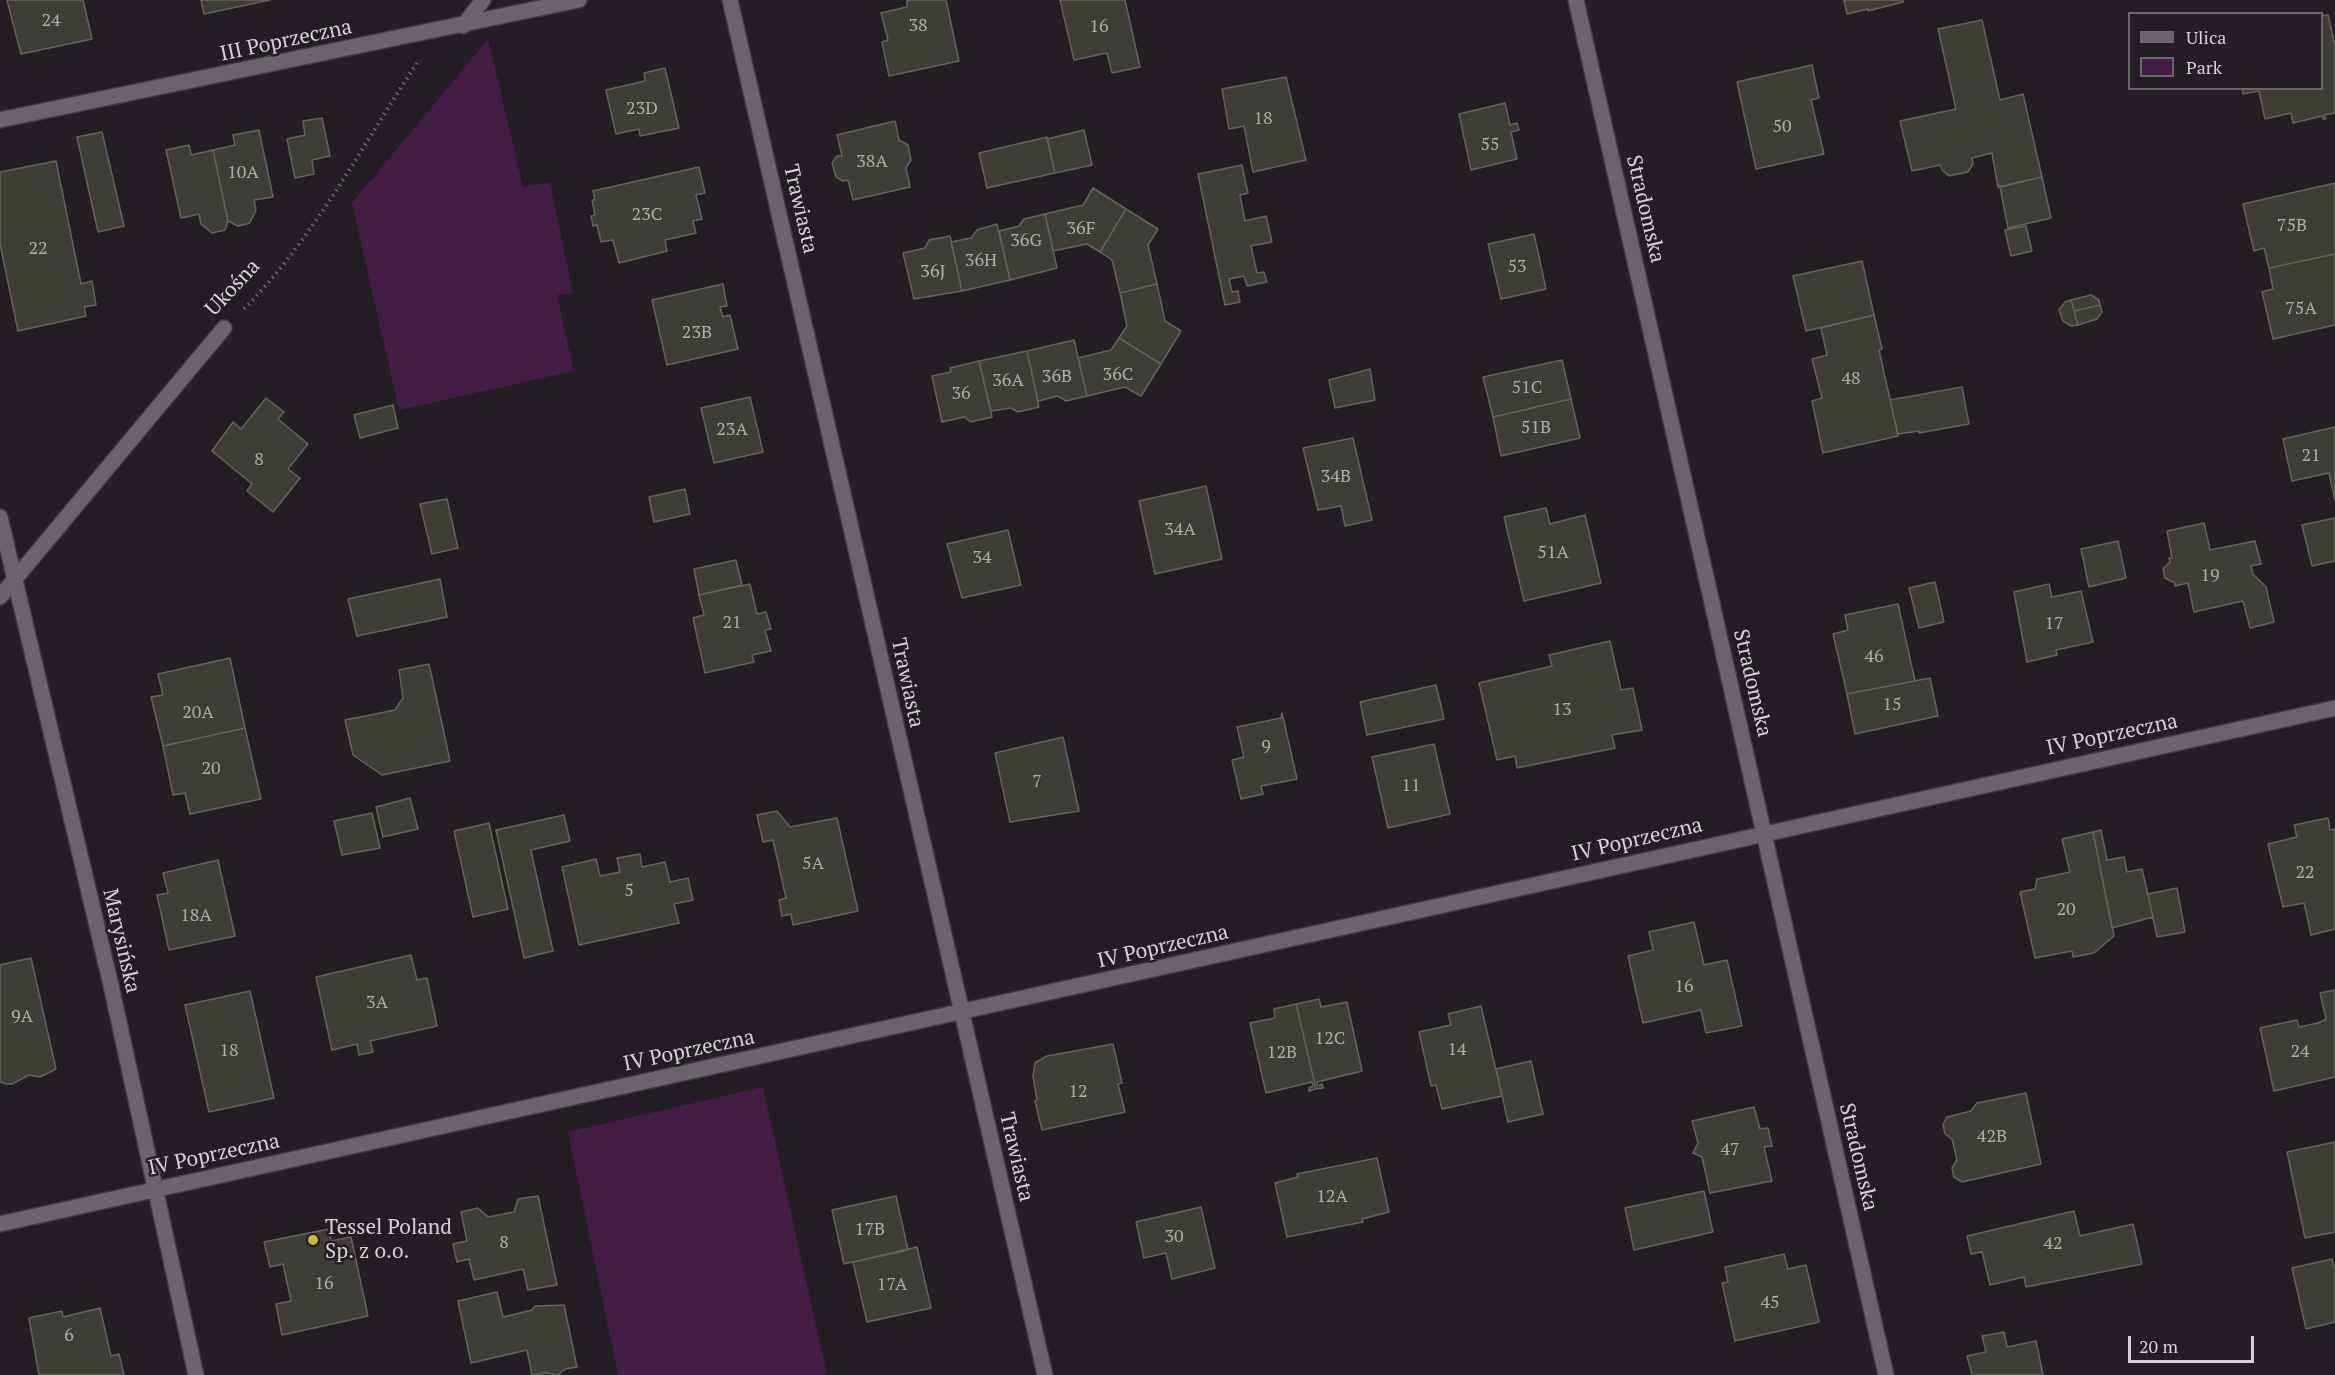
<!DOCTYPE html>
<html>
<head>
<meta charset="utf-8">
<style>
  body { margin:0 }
  #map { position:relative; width:2335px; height:1375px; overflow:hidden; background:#231e23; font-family:"PT Serif",serif }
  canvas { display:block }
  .legend { position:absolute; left:2128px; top:12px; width:195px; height:78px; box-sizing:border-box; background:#231e23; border:2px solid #6a666a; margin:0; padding:8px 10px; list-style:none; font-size:18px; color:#d5d1d4 }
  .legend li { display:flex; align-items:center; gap:12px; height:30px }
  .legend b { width:30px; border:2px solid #6a666a }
  .scale { position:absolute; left:2128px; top:1336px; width:126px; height:27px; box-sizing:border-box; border:3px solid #d5d1d4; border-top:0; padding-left:8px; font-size:18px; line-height:21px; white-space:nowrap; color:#d5d1d4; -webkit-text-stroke:4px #231e23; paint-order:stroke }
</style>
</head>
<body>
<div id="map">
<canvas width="2335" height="1375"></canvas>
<ul class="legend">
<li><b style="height:8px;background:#6a6369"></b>Ulica</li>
<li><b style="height:16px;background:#421c44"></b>Park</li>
</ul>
<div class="scale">20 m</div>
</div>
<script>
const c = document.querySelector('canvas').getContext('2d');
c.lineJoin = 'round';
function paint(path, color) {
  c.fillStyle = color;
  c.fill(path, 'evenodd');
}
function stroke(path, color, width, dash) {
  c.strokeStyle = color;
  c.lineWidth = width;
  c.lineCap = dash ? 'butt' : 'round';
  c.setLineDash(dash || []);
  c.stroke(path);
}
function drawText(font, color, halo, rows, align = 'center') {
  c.font = font + ' "PT Serif",serif';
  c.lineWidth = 5;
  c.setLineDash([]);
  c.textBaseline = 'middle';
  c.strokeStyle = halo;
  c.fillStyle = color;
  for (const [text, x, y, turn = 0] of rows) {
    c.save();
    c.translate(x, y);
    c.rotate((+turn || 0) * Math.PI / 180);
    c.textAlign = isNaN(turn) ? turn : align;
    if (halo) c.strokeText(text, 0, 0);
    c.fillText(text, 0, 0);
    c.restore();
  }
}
paint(new Path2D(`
  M 488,39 L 523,187 L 550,182 L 573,293 L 557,295 L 574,371 L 399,410 L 352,203 Z
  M 763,1087 L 827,1375 L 618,1375 L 568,1132 Z`), '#421c44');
const building = new Path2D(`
  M 7,0 L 83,0 L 92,39 L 21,54 Z
  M 201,0 L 270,0 L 204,14 Z
  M 946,0 L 959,61 L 889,76 L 882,42 L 888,40 L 881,13 L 907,7 L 907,1 L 911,0 Z
  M 1060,0 L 1125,0 L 1140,67 L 1112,73 L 1107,53 L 1074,60 Z
  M 1844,0 L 1903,0 L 1903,2 L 1868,11 L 1868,9 L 1847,14 Z
  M 2328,15 L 2335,45 L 2335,113 L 2324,115 L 2326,119 L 2323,119 L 2322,116 L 2293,123 L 2291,113 L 2265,119 L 2259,91 L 2243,94 L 2242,88 L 2322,88 L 2322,16 Z
  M 1982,20 L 2000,100 L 2023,94 L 2042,177 L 1998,187 L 1992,153 L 1972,158 L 1973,164 L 1968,172 L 1949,176 L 1942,170 L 1940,165 L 1912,171 L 1900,121 L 1956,109 L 1938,29 Z
  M 1812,65 L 1819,98 L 1811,100 L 1824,154 L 1756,169 L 1737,82 Z
  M 665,68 L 679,128 L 640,136 L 639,129 L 616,134 L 606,90 L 645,81 L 644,73 Z
  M 1286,77 L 1306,160 L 1253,172 L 1244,126 L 1229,129 L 1222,89 Z
  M 1505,103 L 1510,125 L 1517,123 L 1519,130 L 1511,132 L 1517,159 L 1471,170 L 1459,114 Z
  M 322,118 L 330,156 L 312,160 L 314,174 L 295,178 L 287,139 L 305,135 L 303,121 Z
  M 895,121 L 899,140 L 908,145 L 911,160 L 906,168 L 910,187 L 853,200 L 848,180 L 843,181 L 836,177 L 832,163 L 837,156 L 842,156 L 837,135 Z
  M 259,130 L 273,197 L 254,200 L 256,210 L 250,223 L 238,226 L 228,221 L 213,150 L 235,145 L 233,135 Z
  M 1084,130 L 1092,165 L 1055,173 L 1047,139 Z
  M 102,132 L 124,226 L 98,232 L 77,137 Z
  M 1047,137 L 1055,173 L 987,188 L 979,153 Z
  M 189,145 L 191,155 L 213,150 L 228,221 L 225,230 L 212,233 L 201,224 L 199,214 L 181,218 L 166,150 Z
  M 56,161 L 81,284 L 92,281 L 96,305 L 84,307 L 86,316 L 18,331 L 0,244 L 0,172 Z
  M 1242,165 L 1248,193 L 1240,195 L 1245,221 L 1266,216 L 1272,242 L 1251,246 L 1257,273 L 1264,272 L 1267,282 L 1247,286 L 1244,276 L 1229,279 L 1232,292 L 1238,291 L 1240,302 L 1225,305 L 1198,174 Z
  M 699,167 L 705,193 L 696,195 L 702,219 L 693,221 L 696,233 L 665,240 L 667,251 L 619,263 L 613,240 L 601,242 L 597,225 L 593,226 L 591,216 L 595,215 L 592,200 L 595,200 L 593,191 Z
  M 2042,177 L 2051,218 L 2008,228 L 2000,187 Z
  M 2335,183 L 2335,254 L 2269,268 L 2264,248 L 2254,251 L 2243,204 Z
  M 1093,188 L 1126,209 L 1100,252 L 1087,244 L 1053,251 L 1045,214 L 1083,205 Z
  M 1126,209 L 1158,229 L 1148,245 L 1157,284 L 1120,293 L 1112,260 L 1100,252 Z
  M 1045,214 L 1057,268 L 1010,280 L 999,231 L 1019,226 L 1024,219 Z
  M 997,224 L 1010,280 L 962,291 L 951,242 L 971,238 L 977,230 Z
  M 2026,226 L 2032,251 L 2011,256 L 2005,230 Z
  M 1534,234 L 1546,289 L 1501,299 L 1488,244 Z
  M 950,236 L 962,291 L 914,299 L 903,253 L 925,248 L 929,240 Z
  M 2335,254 L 2335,325 L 2273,339 L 2262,292 L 2273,289 L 2269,268 Z
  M 1862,261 L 1874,315 L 1806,331 L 1793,276 Z
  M 723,284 L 727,306 L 720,307 L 723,317 L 730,315 L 738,349 L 667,365 L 652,300 Z
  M 1157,284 L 1165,321 L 1181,331 L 1161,364 L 1119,338 L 1127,326 L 1120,293 Z
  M 2091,295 L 2099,300 L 2100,305 L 2074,311 L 2071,300 Z
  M 2071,300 L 2078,325 L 2071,326 L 2063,321 L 2059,310 L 2065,302 Z
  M 2100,305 L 2102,312 L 2097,319 L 2078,325 L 2074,311 Z
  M 1874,315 L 1882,349 L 1879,350 L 1898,436 L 1823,453 L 1812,401 L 1822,398 L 1812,359 L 1827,355 L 1821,328 Z
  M 1119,338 L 1161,364 L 1141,396 L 1125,387 L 1087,396 L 1078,358 L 1111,350 Z
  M 1074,340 L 1087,396 L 1066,401 L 1058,396 L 1038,401 L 1027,351 Z
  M 1027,351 L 1039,407 L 1018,412 L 1011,408 L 991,411 L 979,361 Z
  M 1562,360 L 1571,399 L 1493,417 L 1483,377 Z
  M 979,361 L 992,417 L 971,422 L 964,417 L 942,422 L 932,376 L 951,372 L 950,368 Z
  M 1370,369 L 1375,400 L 1335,408 L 1329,380 Z
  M 1962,387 L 1969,424 L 1919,433 L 1919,431 L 1898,434 L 1890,400 Z
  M 750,397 L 763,452 L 714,463 L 701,408 Z
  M 266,398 L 284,412 L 278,419 L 308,444 L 288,469 L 300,478 L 273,512 L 247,491 L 252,484 L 212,451 L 233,422 L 241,429 Z
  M 1571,399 L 1580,438 L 1501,456 L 1493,417 Z
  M 393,405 L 398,428 L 360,438 L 354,415 Z
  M 2335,427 L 2335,500 L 2329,473 L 2292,481 L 2283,439 Z
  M 1353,438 L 1372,520 L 1345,526 L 1341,506 L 1318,510 L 1303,448 Z
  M 1206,486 L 1222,559 L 1155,574 L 1139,501 Z
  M 685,489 L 690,514 L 654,522 L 649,497 Z
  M 447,499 L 458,548 L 432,554 L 420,504 Z
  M 1546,508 L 1550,524 L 1585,515 L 1601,583 L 1524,601 L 1504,517 Z
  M 2335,518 L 2335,561 L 2312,566 L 2302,525 Z
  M 2204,523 L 2210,550 L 2255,541 L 2261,564 L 2251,566 L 2253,574 L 2266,587 L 2274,622 L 2250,628 L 2243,601 L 2194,612 L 2188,583 L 2175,586 L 2175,583 L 2165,578 L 2163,569 L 2170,562 L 2169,558 L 2172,558 L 2167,531 Z
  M 1008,530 L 1021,585 L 962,598 L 947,544 Z
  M 2118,541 L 2126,578 L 2089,587 L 2081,549 Z
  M 736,560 L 742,585 L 699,595 L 694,569 Z
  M 440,579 L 447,617 L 357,636 L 348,599 Z
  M 1935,582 L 1944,622 L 1919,628 L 1909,588 Z
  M 750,584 L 757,614 L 766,612 L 771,629 L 765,630 L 771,651 L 752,655 L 754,662 L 705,673 L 693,618 L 704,615 L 699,595 Z
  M 2049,584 L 2052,597 L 2081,591 L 2093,642 L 2056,650 L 2057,655 L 2027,662 L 2014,592 Z
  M 1898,604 L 1915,681 L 1847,694 L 1833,634 L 1848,630 L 1845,615 Z
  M 1610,641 L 1621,690 L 1633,688 L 1642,730 L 1612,735 L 1615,748 L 1517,768 L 1515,756 L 1497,760 L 1479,683 L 1552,666 L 1549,655 Z
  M 230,658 L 245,728 L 163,746 L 151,697 L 163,695 L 158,674 Z
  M 429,664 L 450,761 L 382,775 L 353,755 L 345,720 L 395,710 L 403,698 L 399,670 Z
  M 1930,678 L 1938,716 L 1855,734 L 1847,694 Z
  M 1436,685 L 1444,719 L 1367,735 L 1360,702 Z
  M 1282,713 L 1297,779 L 1261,786 L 1263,794 L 1241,799 L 1232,760 L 1244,757 L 1237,727 L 1281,718 Z
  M 245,728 L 261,799 L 190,814 L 185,793 L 173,795 L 163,746 Z
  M 1063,737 L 1079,811 L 1010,822 L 995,753 Z
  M 1434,744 L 1450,814 L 1388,828 L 1372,757 Z
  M 410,798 L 418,829 L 383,837 L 376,807 Z
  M 777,811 L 790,827 L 837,818 L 858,911 L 793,925 L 791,914 L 782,916 L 779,900 L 786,898 L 773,840 L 763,842 L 757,815 Z
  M 372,813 L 380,848 L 342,855 L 334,821 Z
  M 564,815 L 570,841 L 531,850 L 553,951 L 524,958 L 496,830 Z
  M 2328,818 L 2330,830 L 2335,829 L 2335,929 L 2311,935 L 2304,903 L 2283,907 L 2268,844 L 2297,837 L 2294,825 Z
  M 489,823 L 508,909 L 473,917 L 454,831 Z
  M 2101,830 L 2107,860 L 2124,857 L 2127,872 L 2142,869 L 2153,917 L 2112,928 L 2093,832 Z
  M 2093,832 L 2114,936 L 2094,953 L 2073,957 L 2072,951 L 2035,958 L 2020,892 L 2035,889 L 2037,879 L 2070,872 L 2062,839 Z
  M 640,854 L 642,867 L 665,862 L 670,882 L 688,878 L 693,900 L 674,904 L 679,923 L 579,945 L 562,867 L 596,859 L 600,876 L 620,872 L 617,858 Z
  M 218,860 L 235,936 L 169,950 L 157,895 L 168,893 L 163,873 Z
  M 2177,888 L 2185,932 L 2157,937 L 2148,894 Z
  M 1694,922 L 1704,965 L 1727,960 L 1742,1026 L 1706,1033 L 1701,1010 L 1643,1023 L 1628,956 L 1653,950 L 1649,932 Z
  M 411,955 L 417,980 L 427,978 L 437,1026 L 370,1041 L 373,1052 L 359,1055 L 357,1044 L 332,1050 L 316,977 Z
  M 31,958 L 56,1069 L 40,1077 L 29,1075 L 12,1084 L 7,1084 L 0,1082 L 0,965 Z
  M 2335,990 L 2335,1077 L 2274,1091 L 2260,1028 L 2297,1020 L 2299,1027 L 2318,1023 L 2326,1019 L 2320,993 Z
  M 250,991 L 274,1098 L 209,1112 L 185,1005 Z
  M 1319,999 L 1321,1007 L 1347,1002 L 1362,1071 L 1317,1082 L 1318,1086 L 1322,1084 L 1323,1088 L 1316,1089 L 1296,1004 Z
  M 1296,1004 L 1316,1089 L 1309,1091 L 1309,1088 L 1313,1086 L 1312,1082 L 1266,1093 L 1250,1023 L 1275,1018 L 1274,1009 Z
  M 1481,1006 L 1502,1096 L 1442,1109 L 1436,1085 L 1431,1086 L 1419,1032 L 1451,1025 L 1448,1014 Z
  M 1113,1044 L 1122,1083 L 1118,1084 L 1125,1112 L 1042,1130 L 1035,1101 L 1037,1100 L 1033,1076 L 1035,1063 L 1047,1056 Z
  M 1531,1061 L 1543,1114 L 1508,1122 L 1496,1069 Z
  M 2026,1093 L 2041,1164 L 1962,1182 L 1954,1177 L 1952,1168 L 1957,1160 L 1952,1139 L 1945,1134 L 1943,1124 L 1947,1117 L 1971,1111 L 1977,1103 Z
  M 1754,1107 L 1760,1129 L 1768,1128 L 1772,1146 L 1764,1147 L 1772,1181 L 1710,1193 L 1702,1157 L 1693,1153 L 1698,1143 L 1692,1121 Z
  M 2335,1142 L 2335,1232 L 2305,1238 L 2287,1152 Z
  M 1377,1158 L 1389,1212 L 1362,1219 L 1363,1222 L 1287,1237 L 1275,1183 L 1298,1177 L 1297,1174 Z
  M 1704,1191 L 1713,1232 L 1634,1250 L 1625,1208 Z
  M 538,1196 L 557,1285 L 528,1290 L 523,1269 L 474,1280 L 469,1259 L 457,1262 L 453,1244 L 467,1241 L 461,1212 L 478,1208 L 488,1217 L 514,1212 L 518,1199 Z
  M 896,1196 L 908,1250 L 844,1264 L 832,1210 Z
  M 1201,1207 L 1215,1268 L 1172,1279 L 1166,1253 L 1144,1258 L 1136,1222 Z
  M 2074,1211 L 2080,1236 L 2133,1224 L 2142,1264 L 2026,1287 L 2024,1277 L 1990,1285 L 1982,1252 L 1971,1254 L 1967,1236 Z
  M 329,1229 L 331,1241 L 351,1237 L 368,1316 L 282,1335 L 276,1304 L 291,1301 L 283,1264 L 270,1267 L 264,1242 Z
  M 917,1247 L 931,1308 L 867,1322 L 853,1262 Z
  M 1784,1254 L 1788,1269 L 1806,1265 L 1819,1322 L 1735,1341 L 1722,1283 L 1728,1282 L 1725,1267 Z
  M 2332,1259 L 2335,1270 L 2335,1322 L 2306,1329 L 2292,1268 Z
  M 497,1292 L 503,1317 L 532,1310 L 535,1306 L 564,1305 L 577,1367 L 565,1369 L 558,1375 L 546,1373 L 532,1375 L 527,1350 L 471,1363 L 458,1301 Z
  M 100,1308 L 111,1356 L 119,1354 L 124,1375 L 39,1375 L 29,1318 L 62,1311 L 63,1317 Z
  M 2004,1332 L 2007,1347 L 2036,1341 L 2043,1375 L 1972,1375 L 1967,1356 L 1986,1352 L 1982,1336 Z`);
paint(building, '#3e3d36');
stroke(building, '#65645c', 1.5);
const minor = new Path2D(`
  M 730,0 L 1045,1375
  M 1576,0 L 1886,1375
  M 463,26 L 483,0
  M 0,120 L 579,0
  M 0,517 L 110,981 L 196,1375
  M 0,597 L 224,328
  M 0,1224 L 2335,708`);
stroke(minor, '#3c383c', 18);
stroke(new Path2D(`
  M 244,309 C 314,238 362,146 417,63`), '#6c676b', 4, [1.5, 4.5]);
stroke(minor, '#6a6369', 15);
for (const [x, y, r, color] of [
  [313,1240,6,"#ceb837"]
]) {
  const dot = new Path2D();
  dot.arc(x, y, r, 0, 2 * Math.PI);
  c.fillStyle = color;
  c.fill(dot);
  stroke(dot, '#231e23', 2);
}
drawText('18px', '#afacac', null, [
  ["24",51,21],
  ["38",918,26],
  ["16",1099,27],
  ["23D",642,109],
  ["18",1263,119],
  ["50",1782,127],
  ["55",1490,145],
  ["38A",872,162],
  ["10A",243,173],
  ["23C",647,215],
  ["75B",2292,226],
  ["36F",1081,229],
  ["36G",1026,241],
  ["22",38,249],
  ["36H",981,261],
  ["53",1517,267],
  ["36J",933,272],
  ["75A",2301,309],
  ["23B",697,333],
  ["36C",1118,375],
  ["36B",1057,377],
  ["48",1851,379],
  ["36A",1008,381],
  ["51C",1527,388],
  ["36",961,394],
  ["51B",1536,428],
  ["23A",732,430],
  ["21",2311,456],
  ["8",259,460],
  ["34B",1336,477],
  ["34A",1180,530],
  ["51A",1553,553],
  ["34",982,558],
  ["19",2210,576],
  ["21",732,623],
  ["17",2054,624],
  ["46",1874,657],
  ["15",1892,705],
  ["13",1562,710],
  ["20A",198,713],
  ["9",1266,747],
  ["20",211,769],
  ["7",1037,782],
  ["11",1411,786],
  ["5A",813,864],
  ["22",2305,873],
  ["5",629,891],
  ["20",2066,910],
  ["18A",196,916],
  ["16",1684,987],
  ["3A",377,1003],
  ["9A",22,1017],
  ["12C",1330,1039],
  ["14",1457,1050],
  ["18",229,1051],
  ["24",2300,1052],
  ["12B",1282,1053],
  ["12",1078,1092],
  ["42B",1992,1137],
  ["47",1730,1150],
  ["12A",1332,1197],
  ["17B",870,1230],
  ["30",1174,1237],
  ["8",504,1243],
  ["42",2053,1244],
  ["16",324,1284],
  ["17A",892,1285],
  ["45",1770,1303],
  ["6",69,1336]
]);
drawText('21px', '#d5d1d4', '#231e23', [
  ["III Poprzeczna",286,41,-12],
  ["Trawiasta",800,209,77],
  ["Stradomska",1645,209,77],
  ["Ukośna",233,288,-47],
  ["Trawiasta",907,683,78],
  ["Stradomska",1752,683,77],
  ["IV Poprzeczna",2112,735,-12],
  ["IV Poprzeczna",1637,840,-13],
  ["Marysińska",121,941,77],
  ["IV Poprzeczna",1163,947,-13],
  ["IV Poprzeczna",689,1051,-12],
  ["IV Poprzeczna",214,1155,-12],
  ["Trawiasta",1016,1157,77],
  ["Stradomska",1858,1157,77]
]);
drawText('21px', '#d5d1d4', '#231e23', [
  ["Tessel Poland",325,1228],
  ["Sp. z o.o.",325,1252]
], 'left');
</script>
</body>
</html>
